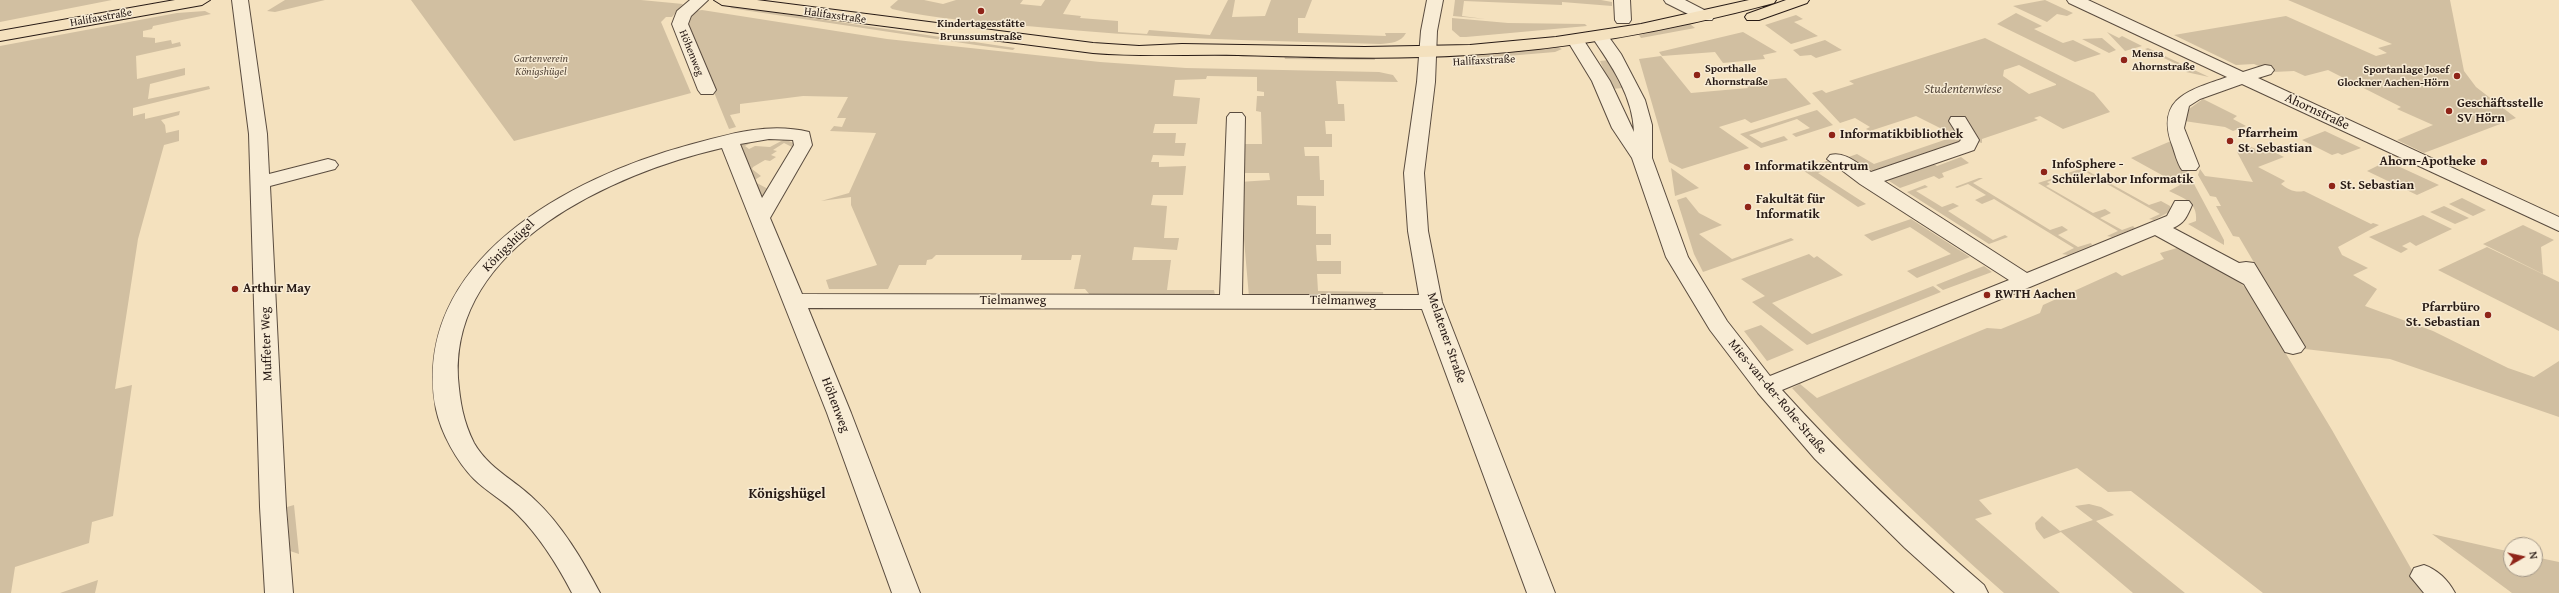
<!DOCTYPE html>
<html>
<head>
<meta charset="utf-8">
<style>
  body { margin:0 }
  #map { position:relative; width:2559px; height:593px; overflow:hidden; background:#f4e1be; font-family:"Gentium Book Plus",serif }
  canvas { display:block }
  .north { position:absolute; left:2503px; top:537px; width:40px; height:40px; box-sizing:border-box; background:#f8ecd5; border:1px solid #a49888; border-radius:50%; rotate:81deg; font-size:11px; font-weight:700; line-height:16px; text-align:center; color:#271a15 }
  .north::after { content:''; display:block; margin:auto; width:14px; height:18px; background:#8f2418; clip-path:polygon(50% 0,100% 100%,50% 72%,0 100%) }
</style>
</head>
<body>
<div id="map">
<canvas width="2559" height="593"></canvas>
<div class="north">N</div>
</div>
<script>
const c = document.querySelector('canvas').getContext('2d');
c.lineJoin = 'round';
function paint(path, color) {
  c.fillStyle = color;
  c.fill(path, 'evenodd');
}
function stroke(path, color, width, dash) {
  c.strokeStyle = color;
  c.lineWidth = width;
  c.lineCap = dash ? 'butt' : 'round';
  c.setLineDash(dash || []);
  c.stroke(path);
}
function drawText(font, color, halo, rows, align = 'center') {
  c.font = font + ' "Gentium Book Plus",serif';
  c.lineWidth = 3;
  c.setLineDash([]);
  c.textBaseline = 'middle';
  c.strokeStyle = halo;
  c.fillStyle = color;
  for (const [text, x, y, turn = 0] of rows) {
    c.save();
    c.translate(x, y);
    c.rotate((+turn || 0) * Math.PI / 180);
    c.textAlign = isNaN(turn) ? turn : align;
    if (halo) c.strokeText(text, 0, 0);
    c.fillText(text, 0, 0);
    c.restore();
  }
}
paint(new Path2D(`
  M 0,0 L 112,0 L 0,22 Z
  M 285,0 L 325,0 L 275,12 L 267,11 Z
  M 411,0 L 641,0 L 683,4 L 672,17 L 666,17 L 661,22 L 691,93 L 514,141 Z
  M 898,0 L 924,0 L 943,4 L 956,0 L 1023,0 L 1020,4 L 1041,6 L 1045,0 L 1071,0 L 1063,14 L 1081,16 L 1080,18 L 1118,21 L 1118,32 L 1147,34 L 1149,30 L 1210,35 L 1228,0 L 1235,0 L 1232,17 L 1265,16 L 1271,0 L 1312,0 L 1305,18 L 1298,18 L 1298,33 L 1386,36 L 1385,33 L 1406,33 C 1401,43 1390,43 1380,44 C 1262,41 1144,38 1027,26 C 984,22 933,19 892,9 L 890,7 Z
  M 1455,0 L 1601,0 L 1612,2 L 1612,6 L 1562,2 L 1562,5 L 1464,1 L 1462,16 L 1485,19 L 1453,16 Z
  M 2045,0 L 2073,13 L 2067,16 L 2057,14 L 2047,22 L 2013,6 Z
  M 2288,0 L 2450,0 L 2464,71 L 2476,87 L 2516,118 L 2424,153 L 2397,140 L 2433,125 L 2397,109 L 2401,107 L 2328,70 L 2305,76 L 2294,71 L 2273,72 L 2254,64 L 2236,65 L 2174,35 L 2286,16 L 2376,56 L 2387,53 L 2378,48 L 2392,44 Z
  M 736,4 L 738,7 L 1015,48 L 1013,50 L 976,45 L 730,8 Z
  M 702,10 L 887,39 L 1100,62 L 1186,68 L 1379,72 L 1393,75 L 1398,82 L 1336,81 L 1338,104 L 1344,104 L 1345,121 L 1325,121 L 1326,134 L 1332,134 L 1332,147 L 1304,147 L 1305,156 L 1319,156 L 1320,180 L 1324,180 L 1324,196 L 1297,196 L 1297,205 L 1316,206 L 1316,234 L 1331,234 L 1331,245 L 1316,245 L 1317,261 L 1341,261 L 1341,274 L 1317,274 L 1318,291 L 1383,292 L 1384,299 L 1249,297 L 1239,182 L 1270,180 L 1269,173 L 1243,173 L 1242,144 L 1262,144 L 1261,112 L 1256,111 L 1257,96 L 1264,96 L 1264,92 L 1257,91 L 1257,77 L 1207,76 L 1206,79 L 1175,80 L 1173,96 L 1200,98 L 1197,124 L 1155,124 L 1153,133 L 1176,133 L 1175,143 L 1186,143 L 1184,156 L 1153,155 L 1151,162 L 1159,162 L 1159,167 L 1186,166 L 1183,195 L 1153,195 L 1151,205 L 1167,206 L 1164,238 L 1179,238 L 1177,250 L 1134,247 L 1132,260 L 1171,260 L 1167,290 L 1214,290 L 1215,295 L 1090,295 L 1085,289 L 1074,289 L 1081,255 L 1072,255 L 1071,260 L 1021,260 L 1022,255 L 936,255 L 932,259 L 927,260 L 926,265 L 899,265 L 888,289 L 829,289 L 826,280 L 877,265 L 851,205 L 851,197 L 821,201 L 849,193 L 876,133 L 830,131 L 834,126 L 842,127 L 846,118 L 837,118 L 848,97 L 803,96 L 740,104 L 740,113 L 730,115 L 736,127 L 729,129 L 688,29 L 688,17 L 696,11 Z
  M 205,11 L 211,14 L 153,26 L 152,29 L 143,31 L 143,37 L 155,38 L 155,43 L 171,40 L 172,44 L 180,42 L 181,46 L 136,56 L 137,79 L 185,68 L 185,75 L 150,84 L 148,99 L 209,86 L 210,89 L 133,108 L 133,116 L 145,113 L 145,119 L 180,111 L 179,115 L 161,120 L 165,125 L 166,133 L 179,130 L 179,141 L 164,145 L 138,239 L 115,389 L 132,385 L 113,516 L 92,522 L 89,543 L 15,567 L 11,593 L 0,593 L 0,46 L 177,13 Z
  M 2016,13 L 2042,26 L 2034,29 L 2063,43 L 2073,40 L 2101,54 L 2075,62 L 1997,24 Z
  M 1796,15 L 1803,19 L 1794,22 L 1818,36 L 1791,44 L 1765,25 Z
  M 1452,18 L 1508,23 L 1585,24 L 1587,26 L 1466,37 L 1460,37 L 1452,30 Z
  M 1690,24 L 1695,28 L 1641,38 L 1639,35 Z
  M 1743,32 L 1777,52 L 1763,55 L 1765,59 L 1723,63 L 1715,52 L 1662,56 L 1659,52 Z
  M 2107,32 L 2119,38 L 2122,36 L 2142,46 L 2125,51 Z
  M 1985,38 L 2094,93 L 2110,112 L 2063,129 L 2040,116 L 2034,118 L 2038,120 L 1982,139 L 1982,143 L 1964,139 L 1967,142 L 1876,173 L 1861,164 L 1854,166 L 1843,159 L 1857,154 L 1874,164 L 1956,136 L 1916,116 L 1870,131 L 1866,129 L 1870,127 L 1855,118 L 1840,123 L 1812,93 L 1822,90 L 1826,93 L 1854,84 L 1849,81 ZM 2019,65 L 2056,84 L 2056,85 L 2029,94 L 2003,76 L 2004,70 Z
  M 2102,38 L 2116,50 L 2109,53 L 2082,39 Z
  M 1825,40 L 1842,50 L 1816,58 L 1811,55 L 1800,56 L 1793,50 Z
  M 1556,46 L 1562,49 L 1555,52 L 1471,59 L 1471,52 Z
  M 2148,48 L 2209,77 L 2186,72 L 2189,70 L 2145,49 Z
  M 1286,55 L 1374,56 L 1375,60 L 1285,59 L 1284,56 Z
  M 1661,56 L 1691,93 L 1748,88 L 1744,82 L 1786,78 L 1811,104 L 1751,123 L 1745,119 L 1719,127 L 1749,148 L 1682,169 L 1669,162 L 1639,59 Z
  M 1609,60 L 1623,88 L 1612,89 L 1600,61 Z
  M 2203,99 L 2237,116 L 2233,119 L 2246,126 L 2233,131 L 2225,127 L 2184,121 L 2189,109 Z
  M 1817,110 L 1833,125 L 1796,137 L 1792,134 L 1810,128 L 1797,119 L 1749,135 L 1762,143 L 1784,136 L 1788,140 L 1761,148 L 1740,134 Z
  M 2325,131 L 2361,148 L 2342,155 L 2338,153 L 2332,155 L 2302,140 Z
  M 785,139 L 795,144 L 792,147 L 784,143 L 773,150 L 777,151 L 771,155 L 776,157 L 770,161 L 765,160 L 753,167 L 752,169 L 761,176 L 753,181 L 770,190 L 762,201 L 739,150 L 740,143 L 754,141 L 745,146 L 749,149 L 755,146 L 770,147 Z
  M 2171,141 L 2224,240 L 2224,245 L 2188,224 L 2196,221 C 2198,202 2183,198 2169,191 L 2180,185 L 2131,158 Z
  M 2251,147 L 2259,150 L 2266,148 L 2284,157 L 2258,167 L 2285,181 L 2281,184 C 2289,190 2295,193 2304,191 L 2371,224 L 2373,223 L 2379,225 L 2338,247 L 2342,255 L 2368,268 L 2353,275 L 2377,289 L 2365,306 L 2433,331 L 2508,368 L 2534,377 L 2559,361 L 2559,417 L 2390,359 L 2305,349 L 2239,237 L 2233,236 L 2216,206 L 2221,206 L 2216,197 L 2210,196 L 2198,175 L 2200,169 L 2205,176 L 2253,182 L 2237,152 Z
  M 1961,157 L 1969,163 L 1942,173 L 1944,177 L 1939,179 L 1934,176 L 1900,188 L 1886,179 L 1932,163 L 1937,166 Z
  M 1833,159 L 1842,164 L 1818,173 L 1866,204 L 1858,207 L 1801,169 Z
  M 2387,161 L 2439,185 L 2417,195 L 2367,171 Z
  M 1671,168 L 1699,188 L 1675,196 Z
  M 2080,169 L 2084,169 L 2149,205 L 2161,201 L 2170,206 L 2171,211 L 2154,220 L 2149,219 L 2160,214 L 2086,172 L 2073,176 L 2068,173 Z
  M 2066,174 L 2067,175 L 2047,182 L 2050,184 L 2046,186 L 2093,213 L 2105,209 L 2111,213 L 2100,218 L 2122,230 L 2133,226 L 2135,228 L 2112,237 L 2107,236 L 2118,231 L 2038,183 Z
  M 1979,178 L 1983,178 L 1973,183 L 2050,230 L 2062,226 L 2068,230 L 2058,235 L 2078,247 L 2091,243 L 2092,245 L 2068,255 L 2062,254 L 2074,248 L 1994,199 L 1982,204 L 1975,200 L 1986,195 L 1968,184 L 1957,188 L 1955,187 Z
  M 1925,185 L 1928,187 L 1916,191 L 1942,207 L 1953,203 L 1959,206 L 1948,211 L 1993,240 L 2005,235 L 2008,237 L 1989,244 L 1907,192 Z
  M 1686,197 L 1699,213 L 1722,225 L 1699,234 L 1732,259 L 1791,238 L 1794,240 L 1703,272 L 1694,254 L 1677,200 Z
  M 2462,198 L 2486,210 L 2473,216 L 2449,204 Z
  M 2444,206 L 2469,218 L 2455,224 L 2430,212 Z
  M 2423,215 L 2452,229 L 2416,246 L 2410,242 L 2402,246 L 2408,249 L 2401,253 L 2369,237 Z
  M 1911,219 L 1970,257 L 1917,278 L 1907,271 L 1951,254 L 1910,227 L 1872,241 L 1864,235 Z
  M 2523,225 L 2554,240 L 2541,247 L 2543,274 L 2483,244 Z
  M 2487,247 L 2559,282 L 2559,331 L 2438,270 Z
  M 2177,248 C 2197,253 2235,274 2248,291 L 2332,430 L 2425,593 L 2263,593 L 2131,491 L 2108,492 L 2077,468 L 1979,500 L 1992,514 L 1975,519 L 2060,593 L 2004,593 C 1930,528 1859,461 1792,388 L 1800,384 L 1817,398 L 1987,328 L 2001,329 L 2040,313 L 2043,305 L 2116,272 L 2122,276 L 2164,259 L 2160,253 Z
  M 1809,254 L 1814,258 L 1817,256 L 1843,275 L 1772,303 L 1812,334 L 1933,286 L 1941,292 L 1807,345 L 1752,302 L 1765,296 L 1741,279 Z
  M 1984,266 L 1992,272 L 1943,290 L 1936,285 Z
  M 1761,325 L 1794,350 L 1767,361 L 1744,331 Z
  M 2089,504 L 2101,507 L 2114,515 L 2096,521 L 2185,593 L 2133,593 L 2061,532 L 2044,539 L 2036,529 L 2035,523 L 2042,516 L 2060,531 L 2093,520 L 2075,506 Z
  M 294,505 L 299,554 L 290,551 L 287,507 Z
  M 2432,534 L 2511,552 L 2511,569 L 2535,569 L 2535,557 L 2559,562 L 2559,593 L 2512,593 Z
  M 98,580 L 95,593 L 60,593 Z`), '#d1bfa1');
const minor = new Path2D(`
  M 232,0 L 248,0 L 267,134 L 269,174 L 328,159 L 335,161 L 338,165 L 335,169 L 270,186 L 286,507 L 293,593 L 265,593 L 260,507 L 249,134 Z
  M 690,0 L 708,0 L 691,16 L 688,24 L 716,90 L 713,94 L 701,94 L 698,90 L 672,24 L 677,11 Z
  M 1427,0 L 1443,0 L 1437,31 L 1435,82 L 1424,173 L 1428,231 L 1442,302 L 1555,593 L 1527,593 L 1422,309 L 808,308 L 851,413 L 920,593 L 892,593 L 827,413 L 722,148 C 614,173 451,245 458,378 C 460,402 463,421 474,443 C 489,469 515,480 535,500 C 562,525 583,561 600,593 L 572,593 C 558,566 540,537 518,515 C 505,501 487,492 474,479 C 457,462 441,433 436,409 C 409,261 571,177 689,145 C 729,134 768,122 809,132 L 812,145 L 770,218 L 802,294 L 1220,295 L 1227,117 L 1230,113 L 1242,113 L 1245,117 L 1242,295 L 1419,295 L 1408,231 L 1404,173 L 1417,82 L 1421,31 ZM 769,139 L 793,140 L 794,145 L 762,198 L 740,144 Z
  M 1614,0 L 1630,0 L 1631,20 L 1629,23 L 1617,23 L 1615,20 Z
  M 1664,0 L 1685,0 L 1712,14 L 1714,17 L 1712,20 L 1700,20 L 1666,3 Z
  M 2067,0 L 2088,0 L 2243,72 L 2265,65 L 2271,66 L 2274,70 L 2271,74 L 2258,78 L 2559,217 L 2559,231 L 2242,84 L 2200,99 L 2189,106 L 2184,128 L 2199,166 L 2196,170 L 2182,170 C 2177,163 2175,153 2172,145 C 2155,97 2191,90 2227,77 L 2069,3 Z
  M 1600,32 L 1606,33 L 1621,54 L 1645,100 L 1652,125 L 1652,158 L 1688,257 L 1727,321 L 1770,376 L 2009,280 L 1860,184 L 1827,159 L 1830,155 C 1845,151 1858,164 1871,172 L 1959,142 L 1961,140 L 1949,121 L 1951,117 L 1965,117 L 1979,140 L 1974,150 L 1884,181 L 2027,273 L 2167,216 L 2175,201 L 2189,201 L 2192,205 C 2187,216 2185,223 2173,228 L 2239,263 L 2246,262 L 2254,263 L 2305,347 L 2301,352 L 2293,354 L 2285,352 L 2244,284 L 2155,235 L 1782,390 C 1845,460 1913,524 1984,585 L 1988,593 L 1955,593 L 1905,548 L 1815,459 L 1758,393 L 1710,330 L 1666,257 L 1632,158 L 1612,128 L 1592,81 L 1567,40 L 1569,36 L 1581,36 L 1610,81 L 1634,132 C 1633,96 1611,65 1592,37 Z
  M 2424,565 C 2438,570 2448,580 2455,593 L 2424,593 L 2410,576 L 2414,568 Z`);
const major = new Path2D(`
  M 175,0 L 210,0 L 202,5 L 0,41 L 0,31 Z
  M 714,0 L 757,0 L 1093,43 L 1139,46 L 1182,44 L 1365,47 L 1470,45 L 1556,37 L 1641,24 L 1749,0 L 1776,0 L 1774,3 C 1673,30 1572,49 1468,55 C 1391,60 1315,57 1238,55 C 1189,54 1141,57 1093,53 L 722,5 Z
  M 1786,0 L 1809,0 L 1807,3 L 1759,20 L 1747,20 L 1745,17 L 1747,14 Z`);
stroke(minor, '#5a4c3f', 2);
stroke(major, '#271a15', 2);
paint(minor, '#f8ecd5');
paint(major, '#f4e1be');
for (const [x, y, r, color] of [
  [981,11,4,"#8f2418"],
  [2124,60,4,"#8f2418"],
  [1697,75,4,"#8f2418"],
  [2457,76,4,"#8f2418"],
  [2449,111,4,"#8f2418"],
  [1832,135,4,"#8f2418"],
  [2230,141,4,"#8f2418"],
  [2484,162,4,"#8f2418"],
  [1747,167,4,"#8f2418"],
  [2044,172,4,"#8f2418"],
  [2332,186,4,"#8f2418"],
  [1748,207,4,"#8f2418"],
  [235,289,4,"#8f2418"],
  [1987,295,4,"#8f2418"],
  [2488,315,4,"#8f2418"]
]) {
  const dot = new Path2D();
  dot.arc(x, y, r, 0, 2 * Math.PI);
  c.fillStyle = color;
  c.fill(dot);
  stroke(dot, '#f8ecd5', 1.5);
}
drawText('11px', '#271a15', '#f8ecd5', [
  ["Halifaxstraße",835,16,8],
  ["Halifaxstraße",101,18,-10],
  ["Höhenweg",691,53,68],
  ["Halifaxstraße",1484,61,-3]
]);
drawText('bold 11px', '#271a15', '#f8ecd5', [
  ["Kindertagesstätte",981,24,"center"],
  ["Brunssumstraße",981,37,"center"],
  ["Mensa",2132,54],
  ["Ahornstraße",2132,67],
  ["Sporthalle",1705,69],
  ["Ahornstraße",1705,82],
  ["Sportanlage Josef",2449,70,"right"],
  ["Glockner Aachen-Hörn",2449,83,"right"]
], 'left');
drawText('italic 11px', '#5a4c3f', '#f8ecd5', [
  ["Gartenverein",541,59],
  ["Königshügel",541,72]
]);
drawText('italic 13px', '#5a4c3f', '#f8ecd5', [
  ["Studentenwiese",1963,90]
]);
drawText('bold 13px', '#271a15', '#f8ecd5', [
  ["Geschäftsstelle",2457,104],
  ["SV Hörn",2457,119],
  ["Pfarrheim",2238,134],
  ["St. Sebastian",2238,149],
  ["Informatikbibliothek",1840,135],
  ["Ahorn-Apotheke",2476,162,"right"],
  ["InfoSphere -",2052,165],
  ["Schülerlabor Informatik",2052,180],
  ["Informatikzentrum",1755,167],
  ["St. Sebastian",2340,186],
  ["Fakultät für",1756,200],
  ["Informatik",1756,215],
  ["Arthur May",243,289],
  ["RWTH Aachen",1995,295],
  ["Pfarrbüro",2480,308,"right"],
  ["St. Sebastian",2480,323,"right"]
], 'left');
drawText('13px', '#271a15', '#f8ecd5', [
  ["Ahornstraße",2317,112,25],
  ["Königshügel",509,246,-45],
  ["Tielmanweg",1013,301],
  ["Tielmanweg",1343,301,1],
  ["Melatener Straße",1446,338,71],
  ["Muffeter Weg",267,344,-92],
  ["Mies-van-der-Rohe-Straße",1777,397,50],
  ["Höhenweg",835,405,69]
]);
drawText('bold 14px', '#271a15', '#f8ecd5', [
  ["Königshügel",787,494]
]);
</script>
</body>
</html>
